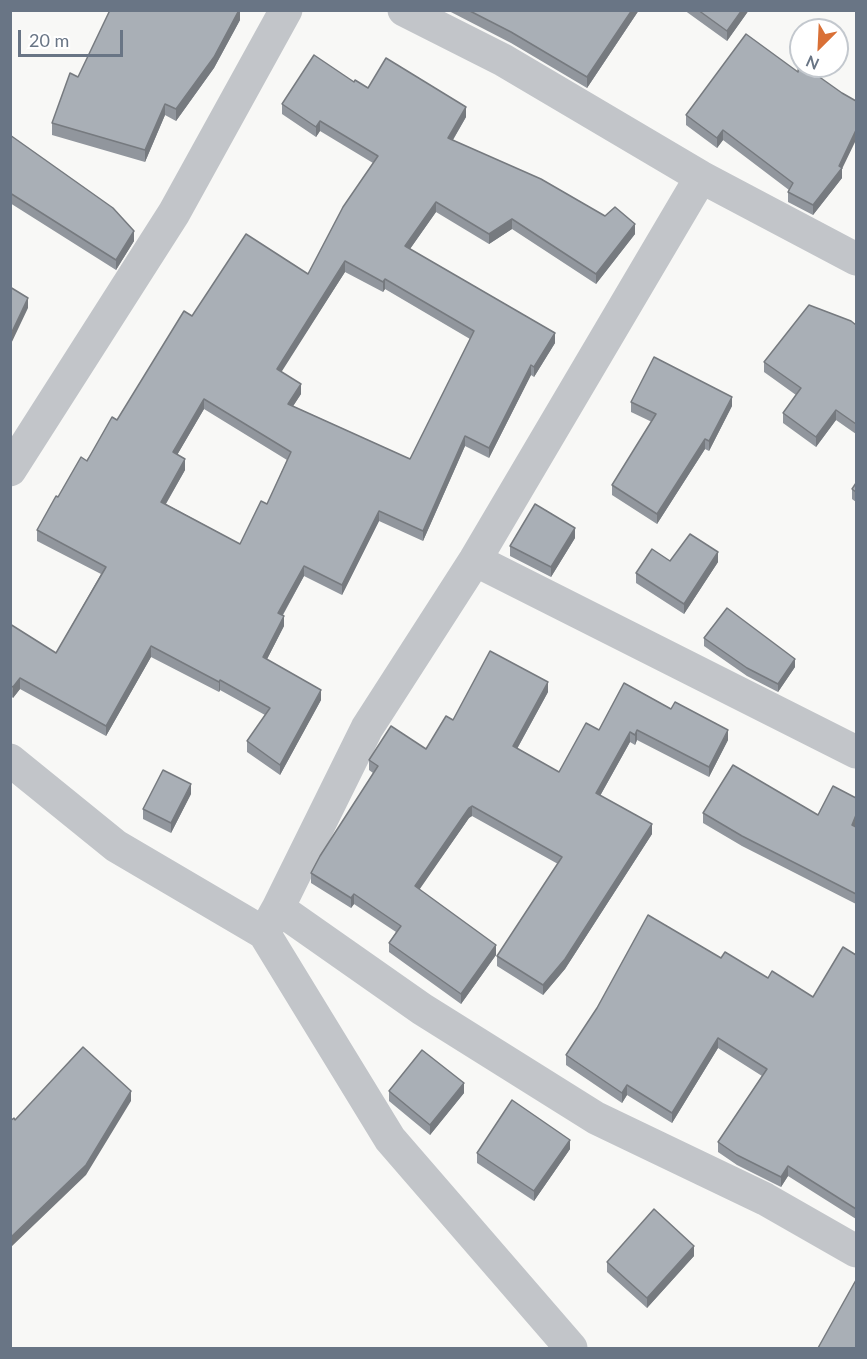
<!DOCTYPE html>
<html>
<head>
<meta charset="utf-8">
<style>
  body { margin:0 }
  #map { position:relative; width:867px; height:1359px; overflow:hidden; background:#f8f8f6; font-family:Lato,sans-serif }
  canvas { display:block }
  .frame { position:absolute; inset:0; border:12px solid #697585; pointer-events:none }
  .north { position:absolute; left:789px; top:18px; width:60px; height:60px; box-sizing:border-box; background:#fff; border:2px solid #c3c8ce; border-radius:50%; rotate:204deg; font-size:16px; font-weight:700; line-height:24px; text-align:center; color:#697585 }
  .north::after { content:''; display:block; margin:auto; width:21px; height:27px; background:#d97036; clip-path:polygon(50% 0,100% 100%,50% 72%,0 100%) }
  .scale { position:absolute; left:18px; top:30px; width:105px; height:27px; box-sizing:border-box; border:3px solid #697585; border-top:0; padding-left:8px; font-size:18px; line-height:21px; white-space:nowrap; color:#697585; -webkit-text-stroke:4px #fff; paint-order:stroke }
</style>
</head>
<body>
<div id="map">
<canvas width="867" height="1359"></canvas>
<div class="frame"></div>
<div class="north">N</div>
<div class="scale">20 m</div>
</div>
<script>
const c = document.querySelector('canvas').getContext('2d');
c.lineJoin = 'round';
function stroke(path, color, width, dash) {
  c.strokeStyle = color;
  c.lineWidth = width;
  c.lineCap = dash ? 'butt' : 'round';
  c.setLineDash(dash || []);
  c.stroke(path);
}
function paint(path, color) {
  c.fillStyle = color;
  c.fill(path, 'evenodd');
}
stroke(new Path2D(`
  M 404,10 L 503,60 L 701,177 L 856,259
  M 10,470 L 174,213 L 286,10
  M 475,560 L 856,752
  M 10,760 L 116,846 L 264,933 L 390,1139 L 571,1348
  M 278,908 L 422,1009 L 596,1118 L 765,1199 L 856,1251
  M 264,933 L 278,908 L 367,728 L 475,560 L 701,177`), '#c2c5c9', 33);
paint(new Path2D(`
  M 240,10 L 240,20 L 214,68 L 176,121 L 165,115 L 145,162 L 52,135 L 52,123 L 78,77 Z
  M 447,10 L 639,10 L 587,88 L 511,43 Z
  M 684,10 L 749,10 L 727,41 Z
  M 354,82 L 368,88 L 466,117 L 453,140 L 635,234 L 596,284 L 512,229 L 489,244 L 436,212 L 410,249 L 555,343 L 534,377 L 531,375 L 489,458 L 465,446 L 423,541 L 379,521 L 342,595 L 304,576 L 283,615 L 284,626 L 267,659 L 321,700 L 280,775 L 247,752 L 247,741 L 265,715 L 220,690 L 219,692 L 151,657 L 106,736 L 20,689 L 13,698 L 10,695 L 10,624 L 56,653 L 101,574 L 37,541 L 37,530 L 58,497 L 117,420 L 192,316 L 308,274 L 373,163 L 320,131 L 316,137 L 282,114 L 282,104 ZM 345,272 L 383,292 L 385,289 L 470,339 L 410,459 L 293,406 L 301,394 L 281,371 ZM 204,409 L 287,460 L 267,504 L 240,544 L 166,504 L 185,470 L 177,455 Z
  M 686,115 L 842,169 L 842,178 L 813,215 L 788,202 L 788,192 L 789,190 L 723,140 L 717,148 L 686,125 Z
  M 10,135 L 134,241 L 116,270 L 10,203 Z
  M 856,325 L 856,434 L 836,420 L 816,447 L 783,423 L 783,413 L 796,395 L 764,372 L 764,362 Z
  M 631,402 L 732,406 L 709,451 L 705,449 L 657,524 L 612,495 L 612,485 L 652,422 L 631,412 Z
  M 856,483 L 856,502 L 852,499 L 852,489 Z
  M 575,538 L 551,577 L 510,556 L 510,546 Z
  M 670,561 L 718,562 L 684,614 L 636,583 L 636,573 Z
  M 704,638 L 795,667 L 778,692 L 747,676 L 704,646 Z
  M 624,683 L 728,740 L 709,777 L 637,740 L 635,745 L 630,742 L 600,796 L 652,834 L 565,969 L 543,995 L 497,966 L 497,956 L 558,864 L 472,816 L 469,818 L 419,889 L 496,955 L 461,1004 L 389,952 L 389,943 L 396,932 L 354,904 L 351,908 L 311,883 L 311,873 L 373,773 L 369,770 L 369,760 L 426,749 L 453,720 L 548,692 L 517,749 L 559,772 L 599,730 Z
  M 191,794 L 171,833 L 143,819 L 143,809 Z
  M 856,798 L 856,904 L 742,846 L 703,823 L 703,813 L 818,815 Z
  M 856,955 L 856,1219 L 788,1176 L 781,1187 L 737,1165 L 718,1152 L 718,1142 L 762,1076 L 718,1048 L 672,1123 L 627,1095 L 622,1103 L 566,1065 L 566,1055 L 721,958 L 813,997 Z
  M 389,1091 L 464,1093 L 430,1135 L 389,1101 Z
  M 570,1149 L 534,1201 L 477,1163 L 477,1153 Z
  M 694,1256 L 647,1308 L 607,1272 L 607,1262 Z`), '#91969d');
paint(new Path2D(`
  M 239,10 L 240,10 L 240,20 L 214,68 L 176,121 L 176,109 Z
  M 632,10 L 639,10 L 587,88 L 587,77 Z
  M 742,10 L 749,10 L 727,41 L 727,31 Z
  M 165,104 L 165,115 L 145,162 L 145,150 Z
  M 466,107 L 466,117 L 448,148 L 448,138 Z
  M 320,121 L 320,131 L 316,137 L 316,127 Z
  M 723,130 L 723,140 L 717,148 L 717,138 Z
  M 856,130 L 856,140 L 842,169 L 842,178 L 813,215 L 813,205 L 839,166 Z
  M 436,202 L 436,212 L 405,256 L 405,246 Z
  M 512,219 L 512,229 L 489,244 L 489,234 Z
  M 635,224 L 635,234 L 596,284 L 596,274 Z
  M 134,231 L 134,241 L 116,270 L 116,260 Z
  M 345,261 L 345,272 L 277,379 L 277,369 Z
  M 385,279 L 385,289 L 383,292 L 383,282 Z
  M 28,298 L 28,308 L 10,346 L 10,336 Z
  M 555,333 L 555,343 L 534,377 L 534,367 Z
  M 531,365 L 531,375 L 489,458 L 489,448 Z
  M 301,384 L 301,394 L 288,414 L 288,404 Z
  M 732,397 L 732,406 L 709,451 L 709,441 Z
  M 204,399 L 204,409 L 173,462 L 173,452 Z
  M 836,410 L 836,420 L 816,447 L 816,437 Z
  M 465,436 L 465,446 L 423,541 L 423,531 Z
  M 705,439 L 705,449 L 657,524 L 657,514 Z
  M 185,459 L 185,470 L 161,512 L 161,502 Z
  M 379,511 L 379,521 L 342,595 L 342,585 Z
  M 575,528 L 575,538 L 551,577 L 551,567 Z
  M 718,552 L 718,562 L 684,614 L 684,604 Z
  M 304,566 L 304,576 L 278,623 L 278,613 Z
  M 284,616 L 284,626 L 263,667 L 263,657 Z
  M 151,646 L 151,657 L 106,736 L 106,726 Z
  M 795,659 L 795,667 L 778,692 L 778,684 Z
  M 20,678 L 20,689 L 13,698 L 13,687 Z
  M 220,680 L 220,690 L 219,692 L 219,682 Z
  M 548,682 L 548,692 L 513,756 L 513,746 Z
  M 321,690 L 321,700 L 280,775 L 280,765 Z
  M 637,730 L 637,740 L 635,745 L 635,735 Z
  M 728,730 L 728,740 L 709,777 L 709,767 Z
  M 630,732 L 630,742 L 596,803 L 596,793 Z
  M 191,784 L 191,794 L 171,833 L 171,823 Z
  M 472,806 L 472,816 L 469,818 L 415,896 L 415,886 L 469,808 Z
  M 856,815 L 856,825 L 852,835 L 852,825 Z
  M 652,824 L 652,834 L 565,969 L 543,995 L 543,985 Z
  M 354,894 L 354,904 L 351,908 L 351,898 Z
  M 496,945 L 496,955 L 461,1004 L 461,994 Z
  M 718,1038 L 718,1048 L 672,1123 L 672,1113 Z
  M 464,1083 L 464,1093 L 430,1135 L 430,1125 Z
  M 627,1085 L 627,1095 L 622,1103 L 622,1093 Z
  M 131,1091 L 131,1101 L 86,1175 L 10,1248 L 10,1238 Z
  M 570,1140 L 570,1149 L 534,1201 L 534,1191 Z
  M 788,1166 L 788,1176 L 781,1187 L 781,1177 Z
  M 694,1246 L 694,1256 L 647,1308 L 647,1298 Z`), '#767a7f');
const building = new Path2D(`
  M 110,10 L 239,10 L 214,57 L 176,109 L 165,104 L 145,150 L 52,123 L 70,73 L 78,77 Z
  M 468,10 L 632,10 L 587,77 L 511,32 Z
  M 698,10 L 742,10 L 727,31 Z
  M 746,34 L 798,72 L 799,62 L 801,64 L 801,66 L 804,66 L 842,93 L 856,101 L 856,130 L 839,166 L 842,168 L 813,205 L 788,192 L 793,183 L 723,130 L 717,138 L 686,115 Z
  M 314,55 L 354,82 L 355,80 L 368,88 L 386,58 L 466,107 L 448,138 L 541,179 L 605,216 L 615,207 L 635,224 L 596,274 L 512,219 L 489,234 L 436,202 L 405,246 L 555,333 L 534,367 L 531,365 L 489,448 L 465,436 L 423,531 L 379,511 L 342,585 L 304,566 L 278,613 L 284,616 L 263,657 L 321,690 L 280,765 L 247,741 L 270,708 L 220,680 L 219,682 L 151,646 L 106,726 L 20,678 L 13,687 L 10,685 L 10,624 L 56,653 L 106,567 L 37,530 L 56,496 L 58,497 L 81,457 L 87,461 L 112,417 L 117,420 L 184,311 L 192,316 L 246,234 L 308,274 L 343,207 L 378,156 L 320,121 L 316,127 L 282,104 ZM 345,261 L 383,282 L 385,279 L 474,331 L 410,459 L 288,404 L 301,384 L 277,369 ZM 204,399 L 291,452 L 267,504 L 261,501 L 240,544 L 161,502 L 185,459 L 173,452 Z
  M 10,135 L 113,208 L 134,231 L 116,260 L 10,193 Z
  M 10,287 L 28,298 L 10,336 Z
  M 809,305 L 851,321 L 856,325 L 856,424 L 836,410 L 816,437 L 783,413 L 801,388 L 764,362 Z
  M 654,357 L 732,397 L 709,441 L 705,439 L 657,514 L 612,485 L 656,414 L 631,402 Z
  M 856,483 L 856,492 L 852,489 Z
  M 535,504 L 575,528 L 551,567 L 510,546 Z
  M 690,534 L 718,552 L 684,604 L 636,573 L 652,549 L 670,561 Z
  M 727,608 L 795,659 L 778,684 L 747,668 L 704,638 Z
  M 490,651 L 548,682 L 513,746 L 559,772 L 586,723 L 599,730 L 624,683 L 671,709 L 675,702 L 728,730 L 709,767 L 637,730 L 635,735 L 630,732 L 596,793 L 652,824 L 565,959 L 543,985 L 497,956 L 562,857 L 472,806 L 469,808 L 415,886 L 496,945 L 461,994 L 389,943 L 401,926 L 354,894 L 351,898 L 311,873 L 320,856 L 378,766 L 369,760 L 391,726 L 426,749 L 446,716 L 453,720 Z
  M 733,765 L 818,815 L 833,786 L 856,798 L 856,815 L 852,825 L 856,827 L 856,894 L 742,836 L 703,813 Z
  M 163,770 L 191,784 L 171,823 L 143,809 Z
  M 648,915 L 721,958 L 725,952 L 768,978 L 772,971 L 813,997 L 843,947 L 856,955 L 856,1209 L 788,1166 L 781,1177 L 737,1155 L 718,1142 L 767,1069 L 718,1038 L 672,1113 L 627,1085 L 622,1093 L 566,1055 L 597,1008 Z
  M 83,1047 L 131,1091 L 86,1165 L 10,1238 L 10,1121 L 14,1118 L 15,1120 Z
  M 422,1050 L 464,1083 L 430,1125 L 389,1091 Z
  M 512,1100 L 570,1140 L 534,1191 L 477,1153 Z
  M 654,1209 L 694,1246 L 647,1298 L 607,1262 Z
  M 856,1280 L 856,1348 L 818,1348 Z`);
paint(building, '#a9afb6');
stroke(building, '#767a7f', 1.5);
</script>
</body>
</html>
